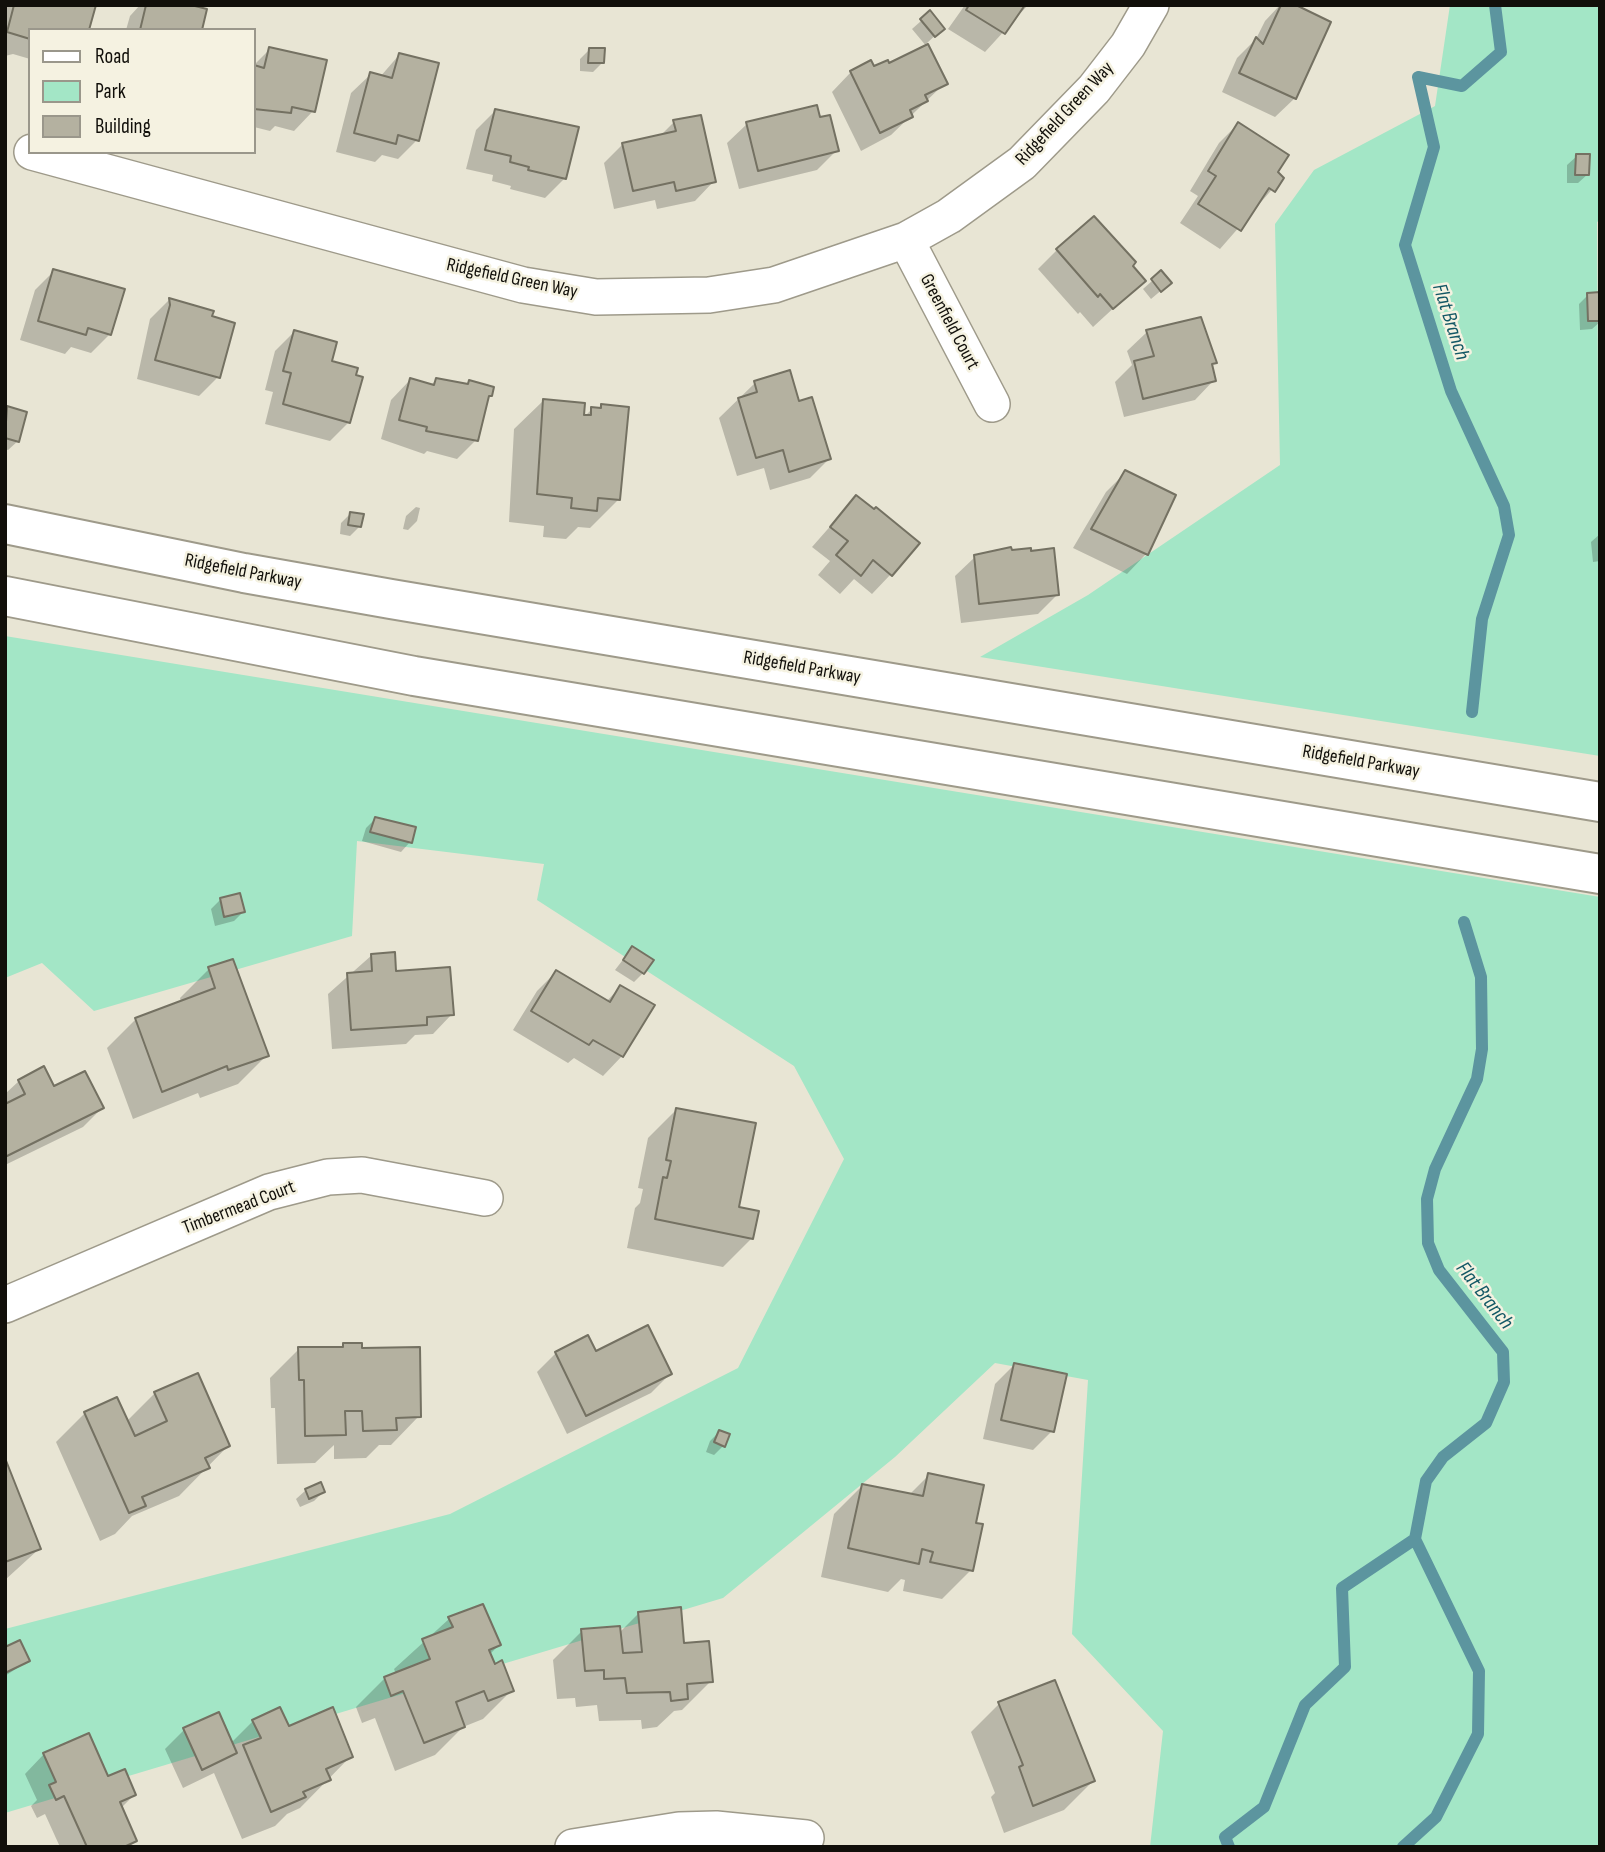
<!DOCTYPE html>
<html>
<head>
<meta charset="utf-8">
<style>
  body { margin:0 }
  #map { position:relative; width:1605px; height:1852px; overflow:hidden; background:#e8e5d4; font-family:"Sofia Sans Condensed",sans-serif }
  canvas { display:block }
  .frame { position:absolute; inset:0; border:7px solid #110f0a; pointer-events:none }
  .legend { position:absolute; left:28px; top:28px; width:228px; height:126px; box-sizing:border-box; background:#f5f2e1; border:2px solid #9a978b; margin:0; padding:9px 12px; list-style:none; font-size:21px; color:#110f0a }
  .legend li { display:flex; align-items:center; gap:14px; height:35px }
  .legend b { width:35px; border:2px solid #9a978b }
</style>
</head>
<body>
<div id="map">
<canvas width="1605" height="1852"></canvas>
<div class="frame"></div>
<ul class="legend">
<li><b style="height:9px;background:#fff"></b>Road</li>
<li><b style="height:19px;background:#a3e6c6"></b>Park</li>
<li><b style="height:19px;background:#b4b1a0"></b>Building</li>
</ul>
</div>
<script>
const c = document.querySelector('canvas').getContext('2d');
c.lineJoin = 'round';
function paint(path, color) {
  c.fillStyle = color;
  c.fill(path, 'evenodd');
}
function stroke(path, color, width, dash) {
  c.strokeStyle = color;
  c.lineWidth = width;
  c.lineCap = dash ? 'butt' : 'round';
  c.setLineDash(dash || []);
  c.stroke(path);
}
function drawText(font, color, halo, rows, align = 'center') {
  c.font = font + ' "Sofia Sans Condensed",sans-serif';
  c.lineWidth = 5;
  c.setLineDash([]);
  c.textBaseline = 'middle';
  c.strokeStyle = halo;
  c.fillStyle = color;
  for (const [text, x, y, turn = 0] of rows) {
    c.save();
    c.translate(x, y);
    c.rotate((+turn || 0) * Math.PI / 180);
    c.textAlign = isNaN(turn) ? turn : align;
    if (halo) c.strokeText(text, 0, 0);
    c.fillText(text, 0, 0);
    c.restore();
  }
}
paint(new Path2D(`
  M 1450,5 L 1600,5 L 1600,220 L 1597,222 L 1600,756 L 980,657 L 1088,595 L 1280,465 L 1275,224 L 1314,170 L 1435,106 Z
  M 5,636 L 1600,897 L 1600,1847 L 1150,1847 L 1163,1731 L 1072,1634 L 1088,1380 L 995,1363 L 895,1457 L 723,1598 L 5,1813 L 5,1629 L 450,1514 L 738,1368 L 844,1159 L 794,1066 L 537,900 L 544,864 L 357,841 L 352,936 L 94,1011 L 42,963 L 5,978 Z`), '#a3e6c6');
paint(new Path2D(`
  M 5,5 L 94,5 L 30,30 L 30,59 L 13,54 L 5,56 Z
  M 140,5 L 184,5 L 200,30 L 126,30 L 130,16 Z
  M 965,5 L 1028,5 L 985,52 L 948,29 Z
  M 1280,5 L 1292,5 L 1295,98 L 1275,117 L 1222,92 L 1237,58 L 1256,39 L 1265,21 Z
  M 930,13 L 943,28 L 926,44 L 945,83 L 891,135 L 861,151 L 832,92 L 851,72 L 888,66 L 927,47 L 912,29 Z
  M 270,49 L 313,111 L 294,131 L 275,126 L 270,131 L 254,127 L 254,65 Z
  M 590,49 L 602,63 L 593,72 L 580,71 L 580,59 Z
  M 399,55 L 417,140 L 398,159 L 382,155 L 375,162 L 336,152 L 351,93 L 371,74 L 380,77 Z
  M 495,111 L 564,179 L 545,198 L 510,189 L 511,186 L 492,181 L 493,175 L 466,169 L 476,130 Z
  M 819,119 L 837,150 L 817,170 L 739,189 L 727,143 L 747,124 Z
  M 674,122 L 714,181 L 695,201 L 657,209 L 655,200 L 614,209 L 604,163 L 623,144 L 660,136 Z
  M 1238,124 L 1282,178 L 1220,249 L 1180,223 L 1198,196 L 1190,191 L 1219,143 Z
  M 1577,156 L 1588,174 L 1578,183 L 1567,183 L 1567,165 Z
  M 1057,250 L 1130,266 L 1143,281 L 1093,327 L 1080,312 L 1078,314 L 1038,269 Z
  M 54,271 L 123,290 L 110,334 L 91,353 L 71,347 L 65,354 L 20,340 L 35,290 Z
  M 1161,273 L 1170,283 L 1151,299 L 1143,289 Z
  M 1600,294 L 1600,322 L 1592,329 L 1580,330 L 1579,304 L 1588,295 Z
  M 169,300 L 218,377 L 199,396 L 137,379 L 150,319 Z
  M 294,332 L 330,362 L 349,422 L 330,441 L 265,424 L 273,392 L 265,390 L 275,351 Z
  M 1147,332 L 1215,362 L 1211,366 L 1214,380 L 1195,400 L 1124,417 L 1115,382 L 1132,365 L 1127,351 Z
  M 410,380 L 430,386 L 436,380 L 490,395 L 486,400 L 476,440 L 457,459 L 427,451 L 424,454 L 381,439 L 391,400 Z
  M 755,383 L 798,403 L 829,459 L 810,478 L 770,490 L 764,468 L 737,476 L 719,418 Z
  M 543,401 L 582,419 L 592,409 L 602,406 L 619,499 L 590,528 L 578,527 L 566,539 L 543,537 L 544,526 L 509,522 L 514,429 Z
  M 7,408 L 18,441 L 8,450 L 5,449 Z
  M 1125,473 L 1174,496 L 1146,554 L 1127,574 L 1073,548 L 1106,492 Z
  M 856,497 L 891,574 L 872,594 L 854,579 L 840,594 L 818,575 L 830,561 L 812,547 Z
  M 416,507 L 420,508 L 417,521 L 408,530 L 403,529 L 406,516 Z
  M 350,514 L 359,527 L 350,536 L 340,534 L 341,523 Z
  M 1600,534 L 1600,561 L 1593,562 L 1591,542 Z
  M 1010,549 L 1052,550 L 1057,595 L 1038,614 L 961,623 L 955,576 L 975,557 Z
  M 375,819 L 410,842 L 401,852 L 362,841 L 366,828 Z
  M 221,899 L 243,912 L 234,921 L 215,926 L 211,909 Z
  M 632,948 L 643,973 L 634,982 L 615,970 Z
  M 372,955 L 452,1014 L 433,1034 L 415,1035 L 406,1044 L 332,1049 L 328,994 Z
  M 209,969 L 267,1055 L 238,1084 L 200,1098 L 198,1093 L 133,1119 L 107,1048 L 136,1019 L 181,1002 L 180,998 Z
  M 556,972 L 606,1002 L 620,987 L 652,1006 L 622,1056 L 603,1076 L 574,1058 L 568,1063 L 513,1030 L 537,991 Z
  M 19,1081 L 53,1088 L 102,1108 L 83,1127 L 5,1165 L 5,1094 Z
  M 677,1109 L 752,1238 L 723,1267 L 627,1248 L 635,1208 L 640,1203 L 643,1189 L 638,1188 L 648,1138 Z
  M 344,1345 L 419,1416 L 391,1445 L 379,1445 L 366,1458 L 334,1459 L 334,1445 L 315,1463 L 277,1464 L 275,1408 L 271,1408 L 270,1378 L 299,1349 L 340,1348 Z
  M 556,1353 L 595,1353 L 670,1374 L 651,1393 L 567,1434 L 537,1372 Z
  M 1014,1365 L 1052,1431 L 1033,1450 L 983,1439 L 995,1384 Z
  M 155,1393 L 228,1446 L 179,1496 L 132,1516 L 115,1534 L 100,1541 L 56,1442 L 85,1413 L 126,1422 Z
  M 719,1432 L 723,1446 L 714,1455 L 706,1452 L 710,1441 Z
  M 5,1463 L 39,1549 L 5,1580 Z
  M 929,1475 L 974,1524 L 971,1570 L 942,1599 L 903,1591 L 905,1580 L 901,1579 L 888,1592 L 821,1577 L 834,1514 L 863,1485 L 909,1495 Z
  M 306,1490 L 323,1492 L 314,1501 L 300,1507 L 296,1499 Z
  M 639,1613 L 683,1645 L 711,1681 L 682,1710 L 674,1711 L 657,1727 L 642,1729 L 641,1720 L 599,1721 L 597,1705 L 576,1707 L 575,1698 L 557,1699 L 553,1660 L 582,1631 L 619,1633 Z
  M 449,1619 L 499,1645 L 489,1655 L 512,1690 L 483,1719 L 463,1727 L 435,1755 L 395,1771 L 375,1718 L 362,1723 L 356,1707 L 385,1678 L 396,1674 L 394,1669 Z
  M 5,1649 L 28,1661 L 5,1676 Z
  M 999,1704 L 1093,1781 L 1064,1810 L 1004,1833 L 991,1797 L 995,1793 L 971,1732 Z
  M 253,1721 L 289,1728 L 351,1756 L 300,1808 L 287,1814 L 275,1826 L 242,1839 L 214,1773 L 183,1788 L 165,1749 L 184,1730 L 231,1743 Z
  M 44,1754 L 107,1779 L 134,1795 L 121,1808 L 135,1841 L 129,1847 L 60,1847 L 45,1814 L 37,1818 L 31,1806 L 37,1800 L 25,1774 Z`), '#0003');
stroke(new Path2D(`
  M 1472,712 L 1482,619 L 1509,535 L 1504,506 L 1451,391 L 1405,245 L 1434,147 L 1418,77 L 1462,86 L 1501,52 L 1495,5
  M 1229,1847 L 1225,1837 L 1264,1807 L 1305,1705 L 1345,1667 L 1342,1588 L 1415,1539
  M 1403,1847 L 1436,1817 L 1478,1734 L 1479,1671 L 1415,1539 L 1426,1481 L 1443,1457 L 1486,1423 L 1504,1382 L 1503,1352 L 1439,1270 L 1428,1243 L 1427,1199 L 1435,1169 L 1477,1079 L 1482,1049 L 1481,977 L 1464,922`), '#5c959f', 12);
const building = new Path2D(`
  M 14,5 L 96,5 L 89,30 L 30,30 L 30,39 L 7,32 Z
  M 146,5 L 191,5 L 207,9 L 202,30 L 140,30 Z
  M 969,5 L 1025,5 L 1005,34 L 966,10 Z
  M 1281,5 L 1296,5 L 1331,22 L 1296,99 L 1239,73 L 1256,37 L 1263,44 Z
  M 930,10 L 945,29 L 935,37 L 920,19 Z
  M 928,44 L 948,84 L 925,95 L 928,101 L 910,110 L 913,117 L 880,133 L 850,71 L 871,60 L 874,66 L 888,60 L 889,63 Z
  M 269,47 L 327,60 L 315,112 L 292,107 L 291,113 L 254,109 L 254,65 L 264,68 Z
  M 589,48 L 605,48 L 604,63 L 588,63 Z
  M 399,53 L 439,63 L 419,141 L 398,135 L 396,144 L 354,133 L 370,72 L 392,78 Z
  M 817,105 L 820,117 L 830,115 L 839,151 L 758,171 L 746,122 Z
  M 495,109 L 579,127 L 566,179 L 528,170 L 529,167 L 510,162 L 511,156 L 485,150 Z
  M 701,115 L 716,182 L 676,191 L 674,182 L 633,191 L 622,143 L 676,131 L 673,120 Z
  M 1238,122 L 1289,155 L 1278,172 L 1284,178 L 1275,192 L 1269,188 L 1241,231 L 1198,204 L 1216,176 L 1208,171 Z
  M 1576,154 L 1590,154 L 1589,175 L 1575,175 Z
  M 1094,216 L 1136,262 L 1133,266 L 1146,281 L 1113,309 L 1100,294 L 1098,297 L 1056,249 Z
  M 53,269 L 125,289 L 111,335 L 88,328 L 86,335 L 38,321 Z
  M 1161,270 L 1172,283 L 1161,292 L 1151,279 Z
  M 1600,292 L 1600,321 L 1588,321 L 1587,293 Z
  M 169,298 L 214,311 L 212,316 L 235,323 L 220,378 L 155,360 L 170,305 Z
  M 1201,317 L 1217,363 L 1212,364 L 1216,381 L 1143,399 L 1134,361 L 1154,356 L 1146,330 Z
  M 294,330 L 337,342 L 332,361 L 358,368 L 356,375 L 363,377 L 350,423 L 283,404 L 291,373 L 283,371 Z
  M 790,370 L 799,401 L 812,397 L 831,459 L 789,472 L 783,450 L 756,458 L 738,398 L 757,392 L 754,381 Z
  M 410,378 L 434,385 L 436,378 L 468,384 L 469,380 L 494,387 L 492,396 L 489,396 L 478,441 L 426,431 L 427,427 L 399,420 Z
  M 543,399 L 585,403 L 584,415 L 591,415 L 591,407 L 601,408 L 601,404 L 629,407 L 620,500 L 598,498 L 597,511 L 571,508 L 572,498 L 537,494 Z
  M 7,406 L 27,412 L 19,442 L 5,438 Z
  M 1125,470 L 1176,495 L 1148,555 L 1091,529 Z
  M 856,495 L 874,509 L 876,507 L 920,543 L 892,576 L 873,560 L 861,576 L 836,555 L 848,541 L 830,527 Z
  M 350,512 L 364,514 L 361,527 L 348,525 Z
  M 1011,547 L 1012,550 L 1031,548 L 1031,551 L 1054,548 L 1059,595 L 979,604 L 974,555 Z
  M 375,817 L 416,827 L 412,843 L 370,832 Z
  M 240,893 L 245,912 L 224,917 L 220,898 Z
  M 632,946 L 654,960 L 644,974 L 623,960 Z
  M 395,952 L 396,971 L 450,967 L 454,1015 L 427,1017 L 427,1025 L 351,1030 L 347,973 L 372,971 L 371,954 Z
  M 233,959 L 269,1056 L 228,1070 L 227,1066 L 162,1092 L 135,1018 L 215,988 L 208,967 Z
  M 556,970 L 610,1002 L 620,985 L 655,1005 L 623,1057 L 593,1040 L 589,1045 L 531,1011 Z
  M 44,1066 L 54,1086 L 85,1071 L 104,1108 L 5,1157 L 5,1104 L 25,1094 L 18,1080 Z
  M 676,1108 L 756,1123 L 739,1207 L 759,1211 L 753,1239 L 655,1219 L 663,1177 L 667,1178 L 671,1161 L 666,1160 Z
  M 648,1325 L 672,1374 L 586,1416 L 555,1352 L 588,1335 L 596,1351 Z
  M 343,1343 L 362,1343 L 362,1348 L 420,1347 L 421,1417 L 396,1418 L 397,1430 L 363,1431 L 362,1411 L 345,1411 L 346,1435 L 305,1436 L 304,1380 L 299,1380 L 298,1347 L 343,1347 Z
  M 1014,1363 L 1067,1374 L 1054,1432 L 1001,1420 Z
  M 198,1373 L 230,1446 L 205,1458 L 210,1468 L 142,1497 L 146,1506 L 129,1513 L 84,1412 L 117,1397 L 135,1436 L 167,1421 L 154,1392 Z
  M 719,1430 L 730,1434 L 725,1447 L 714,1442 Z
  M 5,1458 L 41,1549 L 5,1562 Z
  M 928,1473 L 984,1485 L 976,1523 L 983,1524 L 973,1571 L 930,1562 L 933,1552 L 922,1549 L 919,1564 L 848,1548 L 862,1484 L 923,1496 Z
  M 321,1482 L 325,1492 L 309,1499 L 305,1489 Z
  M 483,1604 L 501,1645 L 489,1650 L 495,1664 L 502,1660 L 514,1691 L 488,1701 L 484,1691 L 456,1702 L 465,1727 L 424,1743 L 403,1691 L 391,1696 L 384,1677 L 430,1659 L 422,1639 L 453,1627 L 448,1617 Z
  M 681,1607 L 684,1643 L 709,1641 L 713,1682 L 687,1684 L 688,1699 L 671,1701 L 670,1692 L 627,1693 L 625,1678 L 604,1679 L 604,1670 L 585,1671 L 581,1629 L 620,1626 L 623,1653 L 642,1652 L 638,1612 Z
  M 20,1640 L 30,1661 L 5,1673 L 5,1647 Z
  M 1055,1680 L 1095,1781 L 1033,1806 L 1019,1767 L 1023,1765 L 998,1702 Z
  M 280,1707 L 289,1726 L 333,1707 L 353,1757 L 326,1769 L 331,1780 L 303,1792 L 306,1797 L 271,1812 L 243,1745 L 261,1738 L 252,1720 Z
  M 219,1712 L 237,1753 L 202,1770 L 183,1728 Z
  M 89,1733 L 108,1776 L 125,1769 L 136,1795 L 120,1802 L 137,1841 L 124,1847 L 87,1847 L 64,1796 L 56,1800 L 49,1785 L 56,1782 L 43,1753 Z`);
paint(building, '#b4b1a0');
stroke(building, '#747162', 2);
const street = new Path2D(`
  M 32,152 L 523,285 L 596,297 L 709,295 L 774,285 L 906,240 L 949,216 L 1022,163 L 1094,89 L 1128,45 L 1151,5
  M 906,240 L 992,404
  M 5,1305 L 269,1192 L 328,1177 L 362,1175 L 485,1198
  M 573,1847 L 679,1830 L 716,1829 L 806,1838`);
const secondary = new Path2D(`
  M 5,524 L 244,573 L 391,599 L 1600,802
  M 5,596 L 414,676 L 1600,874`);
stroke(street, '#9e9a8a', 38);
stroke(secondary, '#9e9a8a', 42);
stroke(street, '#fff', 35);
stroke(secondary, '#fff', 38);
drawText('19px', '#110f0a', '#f5f2e1', [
  ["Ridgefield Green Way",1065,114,-47],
  ["Ridgefield Green Way",512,279,12],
  ["Greenfield Court",949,322,62],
  ["Ridgefield Parkway",243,572,11],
  ["Ridgefield Parkway",802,668,10],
  ["Ridgefield Parkway",1361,762,10],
  ["Timbermead Court",239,1208,-21]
]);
drawText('italic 21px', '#135865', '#f5f2e1', [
  ["Flat Branch",1450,322,72],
  ["Flat Branch",1484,1296,52]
]);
</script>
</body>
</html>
